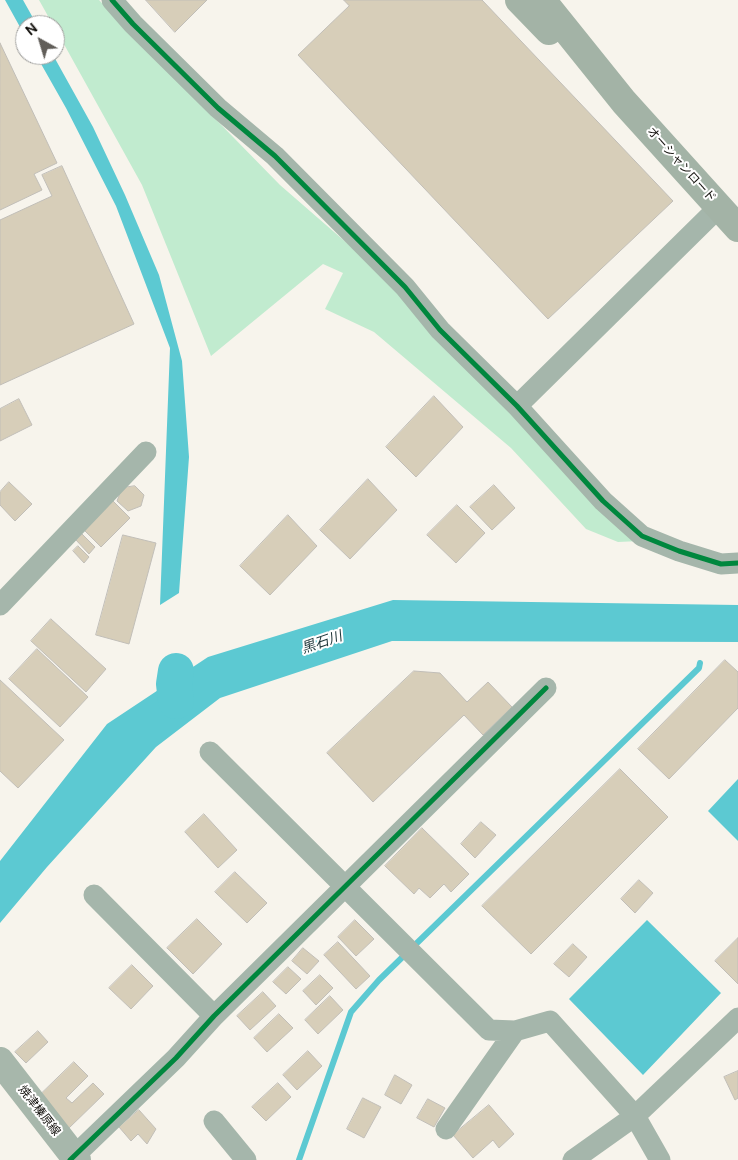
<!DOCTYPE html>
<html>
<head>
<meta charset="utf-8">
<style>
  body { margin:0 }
  #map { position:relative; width:738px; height:1160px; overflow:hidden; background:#f7f4ec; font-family:"DM Sans",sans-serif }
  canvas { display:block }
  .north { position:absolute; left:15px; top:15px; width:50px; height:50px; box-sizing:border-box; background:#fff; border:1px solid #9f9f9d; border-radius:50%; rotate:321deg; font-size:14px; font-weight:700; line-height:20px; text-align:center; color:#100e0a }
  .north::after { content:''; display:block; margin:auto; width:18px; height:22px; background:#615e59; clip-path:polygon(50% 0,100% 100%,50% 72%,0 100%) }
</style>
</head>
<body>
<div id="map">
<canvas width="738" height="1160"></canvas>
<div class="north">N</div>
</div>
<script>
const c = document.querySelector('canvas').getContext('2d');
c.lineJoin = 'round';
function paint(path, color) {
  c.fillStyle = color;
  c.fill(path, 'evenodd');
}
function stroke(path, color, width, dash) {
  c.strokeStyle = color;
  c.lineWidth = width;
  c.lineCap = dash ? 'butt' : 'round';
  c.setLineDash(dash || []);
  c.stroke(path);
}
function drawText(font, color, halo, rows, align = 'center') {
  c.font = font + ' "DM Sans","Noto Sans JP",sans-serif';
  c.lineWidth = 4;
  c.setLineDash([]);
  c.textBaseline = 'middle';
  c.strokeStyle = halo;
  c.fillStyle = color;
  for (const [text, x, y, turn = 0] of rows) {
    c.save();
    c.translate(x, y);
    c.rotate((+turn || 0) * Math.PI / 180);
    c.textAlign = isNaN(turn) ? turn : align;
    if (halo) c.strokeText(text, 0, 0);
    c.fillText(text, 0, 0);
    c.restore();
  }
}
paint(new Path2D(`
  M 39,0 L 99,0 L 280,185 L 379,271 L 640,541 L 618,542 L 586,529 L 511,448 L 374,332 L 325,309 L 343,273 L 323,264 L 211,356 L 142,185 L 55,28 L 55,25 L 53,25 Z`), '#c1ebcf');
paint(new Path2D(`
  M 5,0 L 23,0 L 37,25 L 25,25 L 25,36 Z
  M 36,55 L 53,55 L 93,127 L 125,195 L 159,275 L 182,361 L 189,457 L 179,593 L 160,605 L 170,348 L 116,206 L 66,108 Z
  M 393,600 L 738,605 L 738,642 L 392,641 L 220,698 L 156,747 L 47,867 L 0,923 L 0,861 L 107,724 L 208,657 Z
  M 738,779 L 738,841 L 708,811 Z
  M 647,920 L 721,993 L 643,1075 L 569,999 Z`), '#5cc9d2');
stroke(new Path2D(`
  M 299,1160 L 351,1012 L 379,980 L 699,668 L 700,663`), '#5cc9d2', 6);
stroke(new Path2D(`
  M 176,671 L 174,684 L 176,701`), '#5cc9d2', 36);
const building = new Path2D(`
  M 146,0 L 207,0 L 175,32 Z
  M 344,0 L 482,0 L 673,201 L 548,319 L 298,55 L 349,6 Z
  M 0,43 L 57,163 L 34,174 L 42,190 L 0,210 Z
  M 62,166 L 134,324 L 0,385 L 0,220 L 52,196 L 42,175 Z
  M 434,396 L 463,427 L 416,477 L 386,447 Z
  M 19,399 L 32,425 L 0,441 L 0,409 Z
  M 368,479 L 397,510 L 350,559 L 320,530 Z
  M 9,482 L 32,504 L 15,521 L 0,505 L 0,492 Z
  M 494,485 L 515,508 L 492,530 L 470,507 Z
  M 135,486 L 144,495 L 141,506 L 128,511 L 117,501 L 122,488 Z
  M 112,500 L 130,518 L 101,547 L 83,529 Z
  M 457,505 L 485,533 L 456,563 L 427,535 Z
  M 288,515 L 317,546 L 270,595 L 240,566 Z
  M 82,534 L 95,547 L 89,554 L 76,540 Z
  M 123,535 L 156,543 L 129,644 L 96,635 Z
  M 78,546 L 89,557 L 84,563 L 73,551 Z
  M 51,619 L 106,669 L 86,692 L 31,641 Z
  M 37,649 L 88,697 L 60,727 L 9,679 Z
  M 725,660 L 738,672 L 738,708 L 669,779 L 638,749 Z
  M 414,671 L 440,673 L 467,702 L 488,682 L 512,707 L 483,735 L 464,715 L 373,802 L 327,753 Z
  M 0,680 L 64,740 L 18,788 L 0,771 Z
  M 620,769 L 668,817 L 531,954 L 482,906 Z
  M 204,814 L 237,850 L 218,868 L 185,832 Z
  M 481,822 L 496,835 L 475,858 L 461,844 Z
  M 422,828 L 469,874 L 451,892 L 444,884 L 430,898 L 419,888 L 414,894 L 385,866 Z
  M 235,872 L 267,903 L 247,923 L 215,892 Z
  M 639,880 L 653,893 L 635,913 L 621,899 Z
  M 197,919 L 222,944 L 193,974 L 167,948 Z
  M 355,920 L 374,939 L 356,956 L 338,937 Z
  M 738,938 L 738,984 L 715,961 Z
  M 338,942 L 370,976 L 356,989 L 324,955 Z
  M 573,944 L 587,957 L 569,977 L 554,964 Z
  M 303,948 L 319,961 L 307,974 L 292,961 Z
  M 132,965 L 153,986 L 131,1009 L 109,988 Z
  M 288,967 L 301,979 L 286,994 L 273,982 Z
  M 320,975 L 333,988 L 316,1005 L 303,991 Z
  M 263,992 L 276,1006 L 250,1030 L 237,1016 Z
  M 330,996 L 343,1010 L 318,1034 L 305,1020 Z
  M 279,1014 L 293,1028 L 267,1052 L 254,1038 Z
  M 38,1031 L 48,1042 L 26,1063 L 15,1052 Z
  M 308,1051 L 322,1066 L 297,1090 L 283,1075 Z
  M 74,1062 L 88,1076 L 66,1098 L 72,1103 L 93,1083 L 104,1094 L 69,1128 L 38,1097 Z
  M 738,1071 L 738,1098 L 735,1100 L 724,1077 Z
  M 395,1075 L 412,1085 L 401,1104 L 385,1095 Z
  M 278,1083 L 291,1097 L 266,1121 L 252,1107 Z
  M 363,1098 L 381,1107 L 364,1138 L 347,1129 Z
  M 428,1099 L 445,1108 L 434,1127 L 417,1118 Z
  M 489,1105 L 514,1134 L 499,1148 L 493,1140 L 473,1158 L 453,1135 Z
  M 139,1110 L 156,1129 L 147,1144 L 138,1134 L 131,1141 L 119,1127 Z`);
paint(building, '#d7ceb9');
stroke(building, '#c1beb8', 1);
stroke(new Path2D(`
  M 112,0 L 133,24 L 218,108 L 275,156 L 405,287 L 440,330 L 517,406 L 603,501 L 642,536 L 679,551 L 721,564 L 738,563
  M 517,406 L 719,207
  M 0,605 L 146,452
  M 210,752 L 489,1030 L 515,1031 L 550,1021 L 635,1116 L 660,1160
  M 94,895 L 214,1016
  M 214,1121 L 246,1160
  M 446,1129 L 515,1031
  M 70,1160 L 176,1058 L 214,1016 L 546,688
  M 573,1160 L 635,1116 L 738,1018`), '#a5b6ab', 21);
stroke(new Path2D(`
  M 519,0 L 549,31
  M 542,0 L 624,102 L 738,228`), '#a3b3a6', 28);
stroke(new Path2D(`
  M 0,1061 L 77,1160`), '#a7b7ab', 28);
stroke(new Path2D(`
  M 112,0 L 133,24 L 218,108 L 275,156 L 405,287 L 440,330 L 517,406 L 603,501 L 642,536 L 679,551 L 721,564 L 738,563
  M 70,1160 L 176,1058 L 214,1016 L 546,688`), '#00873e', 5);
drawText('12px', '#100e0a', '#fff', [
  ["オーシャンロード",681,165,48],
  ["焼津榛原線",39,1111,52]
]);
drawText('italic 14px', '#1d3538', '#fff', [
  ["黒石川",322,643,-19]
]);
</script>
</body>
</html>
